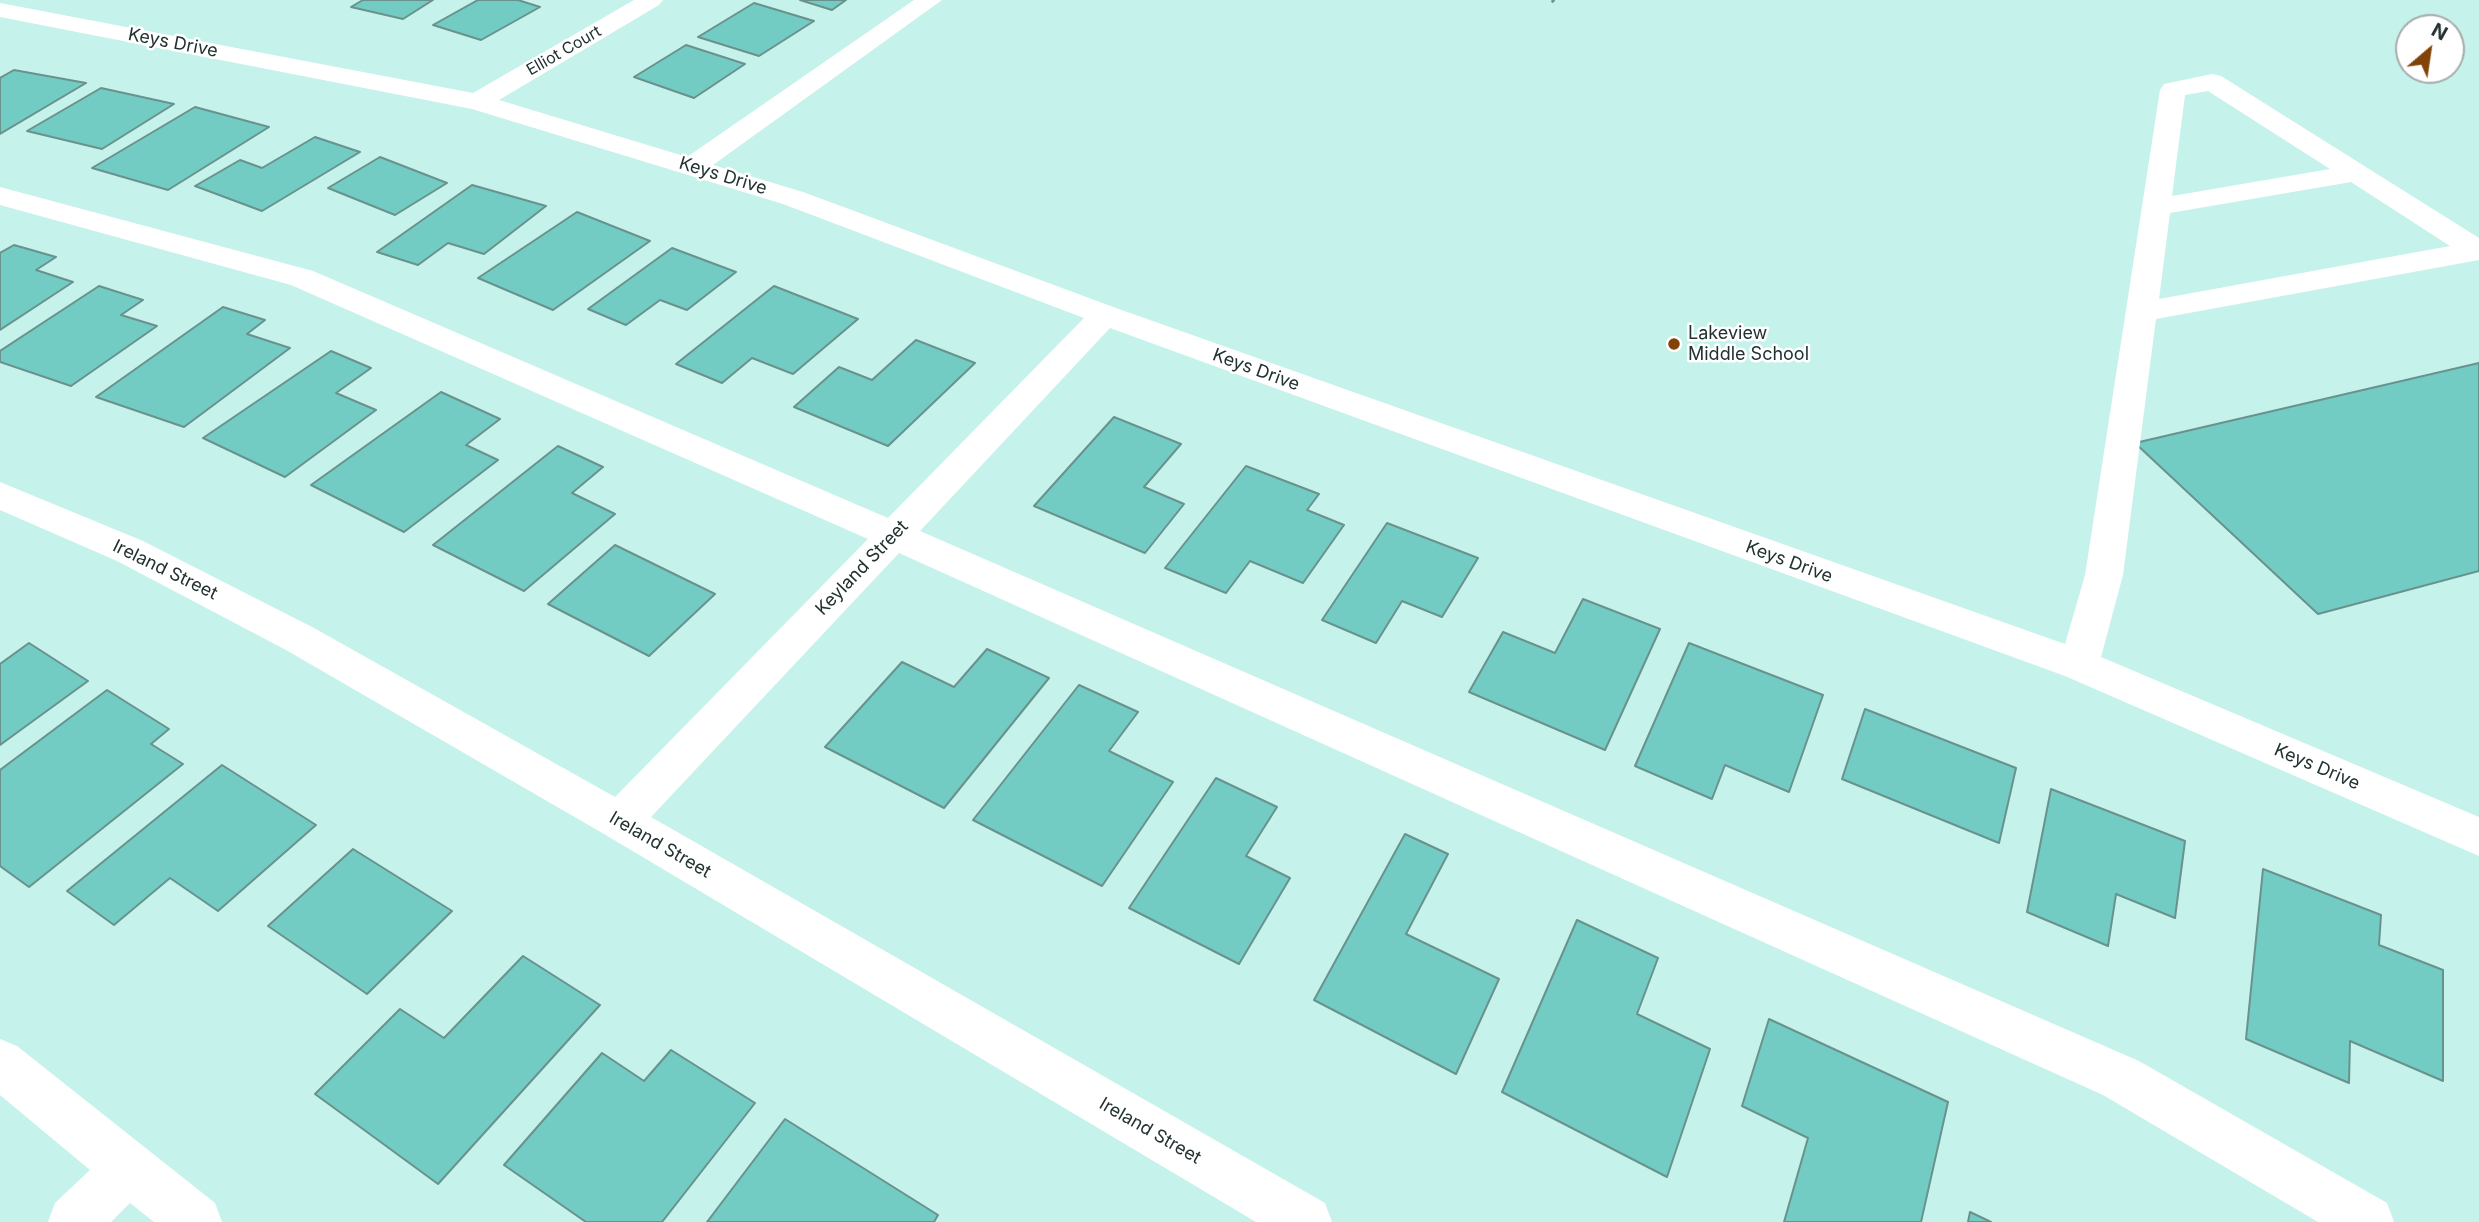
<!DOCTYPE html>
<html>
<head>
<meta charset="utf-8">
<style>
  body { margin:0 }
  #map { position:relative; width:2479px; height:1222px; overflow:hidden; background:#c6f2ec; font-family:Inter,sans-serif }
  canvas { display:block }
  .north { position:absolute; left:2395px; top:14px; width:70px; height:70px; box-sizing:border-box; background:#fff; border:2px solid #a6adac; border-radius:50%; rotate:29deg; font-size:19px; font-weight:700; line-height:28px; text-align:center; color:#213230 }
  .north::after { content:''; display:block; margin:auto; width:24px; height:32px; background:#834308; clip-path:polygon(50% 0,100% 100%,50% 72%,0 100%) }
</style>
</head>
<body>
<div id="map">
<canvas width="2479" height="1222"></canvas>
<div class="north">N</div>
</div>
<script>
const c = document.querySelector('canvas').getContext('2d');
c.lineJoin = 'round';
function paint(path, color) {
  c.fillStyle = color;
  c.fill(path, 'evenodd');
}
function stroke(path, color, width, dash) {
  c.strokeStyle = color;
  c.lineWidth = width;
  c.lineCap = dash ? 'butt' : 'round';
  c.setLineDash(dash || []);
  c.stroke(path);
}
function drawText(font, color, halo, rows, align = 'center') {
  c.font = font + ' Inter,sans-serif';
  c.lineWidth = 5;
  c.setLineDash([]);
  c.textBaseline = 'middle';
  c.strokeStyle = halo;
  c.fillStyle = color;
  for (const [text, x, y, turn = 0] of rows) {
    c.save();
    c.translate(x, y);
    c.rotate((+turn || 0) * Math.PI / 180);
    c.textAlign = isNaN(turn) ? turn : align;
    if (halo) c.strokeText(text, 0, 0);
    c.fillText(text, 0, 0);
    c.restore();
  }
}
const building = new Path2D(`
  M 363,0 L 433,0 L 403,19 L 351,7 Z
  M 478,0 L 518,0 L 540,7 L 481,40 L 433,25 Z
  M 800,0 L 846,0 L 832,10 Z
  M 754,3 L 814,21 L 759,56 L 698,37 Z
  M 686,45 L 745,64 L 694,98 L 634,77 Z
  M 14,70 L 86,83 L 0,134 L 0,78 Z
  M 101,88 L 174,104 L 102,149 L 27,131 Z
  M 195,107 L 269,127 L 168,190 L 92,168 Z
  M 315,137 L 360,152 L 262,211 L 195,186 L 240,160 L 262,168 Z
  M 380,157 L 447,183 L 395,215 L 328,188 Z
  M 472,185 L 546,206 L 484,254 L 448,243 L 418,265 L 377,252 Z
  M 577,212 L 650,241 L 553,310 L 478,278 Z
  M 14,245 L 56,257 L 36,270 L 73,282 L 0,330 L 0,253 Z
  M 672,248 L 736,272 L 687,310 L 660,300 L 626,325 L 588,309 Z
  M 99,286 L 143,300 L 121,315 L 157,326 L 71,386 L 0,362 L 0,351 Z
  M 774,286 L 858,319 L 793,374 L 752,358 L 722,383 L 676,364 Z
  M 223,307 L 265,320 L 247,334 L 290,348 L 184,427 L 96,397 Z
  M 916,340 L 975,363 L 888,446 L 794,407 L 839,367 L 872,380 Z
  M 331,351 L 371,368 L 336,393 L 376,410 L 285,477 L 203,438 Z
  M 2479,363 L 2479,571 L 2318,614 L 2135,443 Z
  M 441,392 L 500,419 L 466,445 L 498,460 L 404,532 L 311,485 Z
  M 1114,417 L 1181,444 L 1144,487 L 1184,504 L 1145,553 L 1034,506 Z
  M 558,446 L 603,467 L 572,493 L 615,514 L 524,591 L 433,545 Z
  M 1246,466 L 1319,494 L 1307,510 L 1344,525 L 1303,583 L 1250,561 L 1226,593 L 1165,568 Z
  M 1387,523 L 1478,558 L 1442,617 L 1402,601 L 1376,643 L 1322,620 Z
  M 615,545 L 715,594 L 649,656 L 548,604 Z
  M 1583,599 L 1660,629 L 1605,750 L 1469,692 L 1503,632 L 1555,653 Z
  M 29,643 L 88,681 L 0,745 L 0,664 Z
  M 1689,643 L 1823,695 L 1789,792 L 1725,765 L 1712,799 L 1635,766 Z
  M 987,649 L 1049,678 L 944,808 L 825,747 L 902,662 L 954,687 Z
  M 1079,685 L 1138,712 L 1109,751 L 1173,782 L 1102,886 L 973,820 Z
  M 107,690 L 169,729 L 151,744 L 183,764 L 29,887 L 0,866 L 0,770 Z
  M 1865,709 L 2016,768 L 1999,843 L 1842,779 Z
  M 222,765 L 316,825 L 218,911 L 170,878 L 114,925 L 67,891 Z
  M 1216,778 L 1277,807 L 1246,856 L 1290,878 L 1239,964 L 1129,908 Z
  M 2051,789 L 2185,841 L 2175,918 L 2116,894 L 2108,946 L 2027,912 Z
  M 1405,834 L 1448,854 L 1406,934 L 1499,979 L 1456,1074 L 1314,1000 Z
  M 353,849 L 452,911 L 367,994 L 268,926 Z
  M 2263,869 L 2381,915 L 2379,945 L 2443,970 L 2443,1081 L 2350,1041 L 2349,1083 L 2246,1039 Z
  M 1577,920 L 1658,958 L 1637,1014 L 1710,1049 L 1667,1177 L 1502,1092 Z
  M 523,956 L 600,1005 L 438,1184 L 315,1094 L 400,1009 L 444,1038 Z
  M 1769,1019 L 1948,1102 L 1921,1222 L 1784,1222 L 1808,1138 L 1742,1106 Z
  M 671,1050 L 755,1103 L 662,1222 L 586,1222 L 504,1165 L 602,1053 L 644,1081 Z
  M 785,1119 L 938,1215 L 934,1222 L 707,1222 Z
  M 1970,1212 L 1991,1222 L 1968,1222 Z`);
paint(building, '#73ccc3');
stroke(building, '#69928d', 2);
stroke(new Path2D(`
  M 1552,0 L 1554,2`), '#74938f', 3.5, [3.5, 3.5]);
paint(new Path2D(`
  M 634,0 L 663,0 L 659,5 L 499,100 L 687,157 L 914,0 L 942,0 L 713,165 L 803,192 L 1116,308 L 2065,644 L 2085,575 L 2160,90 L 2164,84 L 2212,74 L 2221,76 L 2479,238 L 2479,260 L 2156,319 L 2123,575 L 2101,657 L 2479,817 L 2479,856 L 2065,676 L 1110,328 L 920,531 L 2139,1061 L 2387,1203 L 2394,1222 L 2318,1222 L 2103,1095 L 899,553 L 651,817 L 1325,1203 L 1332,1222 L 1256,1222 L 604,834 L 286,650 L 117,561 L 0,510 L 0,482 L 143,541 L 314,628 L 615,797 L 868,539 L 291,285 L 0,205 L 0,187 L 313,271 L 888,518 L 1084,318 L 783,204 L 472,109 L 0,17 L 0,3 L 473,93 ZM 2208,91 L 2330,169 L 2172,196 L 2185,95 ZM 2351,182 L 2450,246 L 2159,299 L 2170,213 Z
  M 0,1039 L 17,1046 L 215,1203 L 222,1222 L 154,1222 L 130,1203 L 111,1222 L 48,1222 L 55,1203 L 90,1170 L 0,1095 Z`), '#fff');
for (const [x, y, r, color] of [
  [1674,344,7,"#834308"]
]) {
  const dot = new Path2D();
  dot.arc(x, y, r, 0, 2 * Math.PI);
  c.fillStyle = color;
  c.fill(dot);
  stroke(dot, '#fff', 2.5);
}
drawText('16px', '#213230', '#fff', [
  ["Elliot Court",564,51,-30]
]);
drawText('18px', '#213230', '#fff', [
  ["Keys Drive",173,43,11],
  ["Keys Drive",723,176,17],
  ["Keys Drive",1256,370,20],
  ["Keys Drive",1789,562,20],
  ["Keyland Street",862,568,-46],
  ["Ireland Street",165,570,26],
  ["Keys Drive",2317,767,23],
  ["Ireland Street",660,845,30],
  ["Ireland Street",1150,1131,30]
]);
drawText('18px', '#213230', '#fff', [
  ["Lakeview",1688,334],
  ["Middle School",1688,355]
], 'left');
</script>
</body>
</html>
